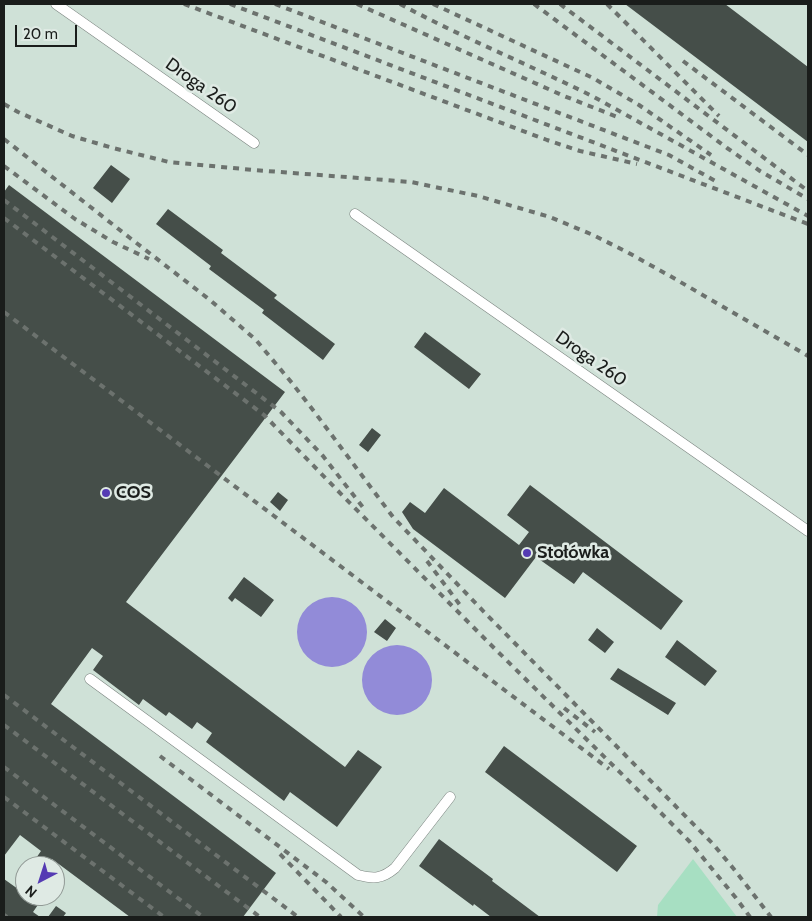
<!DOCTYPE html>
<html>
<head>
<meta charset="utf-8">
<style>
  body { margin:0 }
  #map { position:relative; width:812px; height:921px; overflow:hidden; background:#dfeae4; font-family:Cabin,sans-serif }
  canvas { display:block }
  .frame { position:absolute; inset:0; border:5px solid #1a1d1b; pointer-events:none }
  .north { position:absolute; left:15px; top:856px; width:50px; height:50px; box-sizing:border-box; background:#dfeae4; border:1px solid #909894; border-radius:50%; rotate:220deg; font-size:14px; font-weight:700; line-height:20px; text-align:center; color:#1a1d1b }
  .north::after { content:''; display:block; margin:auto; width:18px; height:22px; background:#553bb3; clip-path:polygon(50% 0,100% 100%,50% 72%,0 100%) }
  .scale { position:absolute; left:15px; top:25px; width:62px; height:22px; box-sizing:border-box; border:2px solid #1a1d1b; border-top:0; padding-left:6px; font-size:15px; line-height:18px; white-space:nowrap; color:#1a1d1b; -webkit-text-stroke:4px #dfeae4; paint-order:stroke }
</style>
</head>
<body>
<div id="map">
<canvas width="812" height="921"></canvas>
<div class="frame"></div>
<div class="north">N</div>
<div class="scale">20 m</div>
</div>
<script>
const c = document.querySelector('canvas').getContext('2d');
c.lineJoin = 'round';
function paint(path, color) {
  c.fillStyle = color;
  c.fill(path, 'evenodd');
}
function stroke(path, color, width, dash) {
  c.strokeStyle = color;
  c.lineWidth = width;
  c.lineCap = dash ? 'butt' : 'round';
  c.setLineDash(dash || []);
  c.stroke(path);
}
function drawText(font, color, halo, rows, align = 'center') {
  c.font = font + ' Cabin,sans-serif';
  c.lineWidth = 5;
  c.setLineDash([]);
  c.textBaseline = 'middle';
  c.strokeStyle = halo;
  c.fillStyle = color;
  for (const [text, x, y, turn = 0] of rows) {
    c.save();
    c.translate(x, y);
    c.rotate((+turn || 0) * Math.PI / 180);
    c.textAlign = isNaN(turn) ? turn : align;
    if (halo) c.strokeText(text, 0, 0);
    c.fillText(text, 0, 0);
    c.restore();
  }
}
paint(new Path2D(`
  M 4,4 L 808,4 L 808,917 L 4,917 ZM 25,866 L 55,866 L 55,896 L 25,896 Z`), '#cfe1d7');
paint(new Path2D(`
  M 693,859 L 737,917 L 657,917 L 658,905 Z`), '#a7dfc2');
paint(new Path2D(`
  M297 632a35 35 0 1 1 70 0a35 35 0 1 1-70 0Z
  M362 680a35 35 0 1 1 70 0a35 35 0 1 1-70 0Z`), '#928bd8');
paint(new Path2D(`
  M 625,4 L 725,4 L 808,67 L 808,142 Z
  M 111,165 L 130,179 L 112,203 L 93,188 Z
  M 9,185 L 285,392 L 126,602 L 345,767 L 358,750 L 382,767 L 337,827 L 290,792 L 284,801 L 206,742 L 212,733 L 197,722 L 192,729 L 169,712 L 166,716 L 143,699 L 139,705 L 93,670 L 103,656 L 92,648 L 51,704 L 276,873 L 243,917 L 130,917 L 52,859 L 47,866 L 35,866 L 32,864 L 41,851 L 20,835 L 4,856 L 4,192 Z
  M 168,209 L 223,250 L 221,253 L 277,295 L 274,298 L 335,344 L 323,360 L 262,313 L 264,310 L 209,269 L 211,266 L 156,224 Z
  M 425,332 L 481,374 L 469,389 L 414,347 Z
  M 372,428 L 381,435 L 368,452 L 359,445 Z
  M 530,485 L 683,601 L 661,630 L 583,572 L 574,584 L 536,557 L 505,598 L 413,529 L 402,512 L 410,502 L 425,513 L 444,488 L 519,545 L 529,532 L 507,515 Z
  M 278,492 L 288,500 L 280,511 L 270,502 Z
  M 244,577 L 274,600 L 261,617 L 235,598 L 232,602 L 228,598 Z
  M 385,619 L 396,628 L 387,641 L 374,632 Z
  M 597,628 L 614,642 L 605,653 L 588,640 Z
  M 677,640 L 717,671 L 705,686 L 665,657 Z
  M 618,668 L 676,703 L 668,715 L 610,679 Z
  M 504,746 L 637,846 L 617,872 L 485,772 Z
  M 439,839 L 493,879 L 492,881 L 540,917 L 491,917 L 474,904 L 473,906 L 419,866 Z
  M 4,879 L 18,889 L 25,880 L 25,896 L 39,896 L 42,899 L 33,912 L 40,917 L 4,917 Z
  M 56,906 L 66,913 L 63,917 L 48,917 Z`), '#454e49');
const service = new Path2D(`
  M 56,4 L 254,143
  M 355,214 L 808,531
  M 90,679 L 358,875 C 374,879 382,879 395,868 L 450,797`);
stroke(service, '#7c8580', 11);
stroke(service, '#fff', 10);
stroke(new Path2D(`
  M 184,4 L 547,140 L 580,151 L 637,164
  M 230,4 L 808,224
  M 275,4 L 648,147 L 669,155 L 719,183
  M 357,4 L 564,96 L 620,118
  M 400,4 C 463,38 530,65 594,97 L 808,216
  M 433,4 L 593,78 L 639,105 L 711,155
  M 534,4 L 727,148 L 760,171 L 808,199
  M 560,4 L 808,191
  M 607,4 L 719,116
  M 683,61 L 808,155
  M 4,104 L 18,112 L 72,136 L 113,148 L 169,162 L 254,170 L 411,182 L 478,196 L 550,217 L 593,235 L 627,252 L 670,276 L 808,356
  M 4,139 L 130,238 L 210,300 L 256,340 L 292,383 L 316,414 L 393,517 L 486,614 L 713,844 L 733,868 L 771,917
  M 4,166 L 75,219 L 113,242 L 149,259
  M 4,200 L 281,412 L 323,456 L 365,510
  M 4,218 L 264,415 L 343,496 L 489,643 L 645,797 L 690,842 L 736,898 L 750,917
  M 4,312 L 609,769
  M 427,561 L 460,605
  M 4,695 L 298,917
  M 564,708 L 595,732
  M 4,725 L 260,917
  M 160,756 L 326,882 L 364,917
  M 4,767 L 203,917
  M 4,797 L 164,917
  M 280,854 L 341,917
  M 4,915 L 7,917`), '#6c726e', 4, [6, 6]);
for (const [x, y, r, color] of [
  [106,493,5,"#553bb3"],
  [527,553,5,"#553bb3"]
]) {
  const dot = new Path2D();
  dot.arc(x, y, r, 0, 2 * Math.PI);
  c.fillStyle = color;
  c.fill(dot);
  stroke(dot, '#dfeae4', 2);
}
drawText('18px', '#1a1d1b', '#dfeae4', [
  ["Droga 260",201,86,35],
  ["Droga 260",591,359,35]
]);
drawText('bold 18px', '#1a1d1b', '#dfeae4', [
  ["COS",116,493],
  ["Stołówka",537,553]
], 'left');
</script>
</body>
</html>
